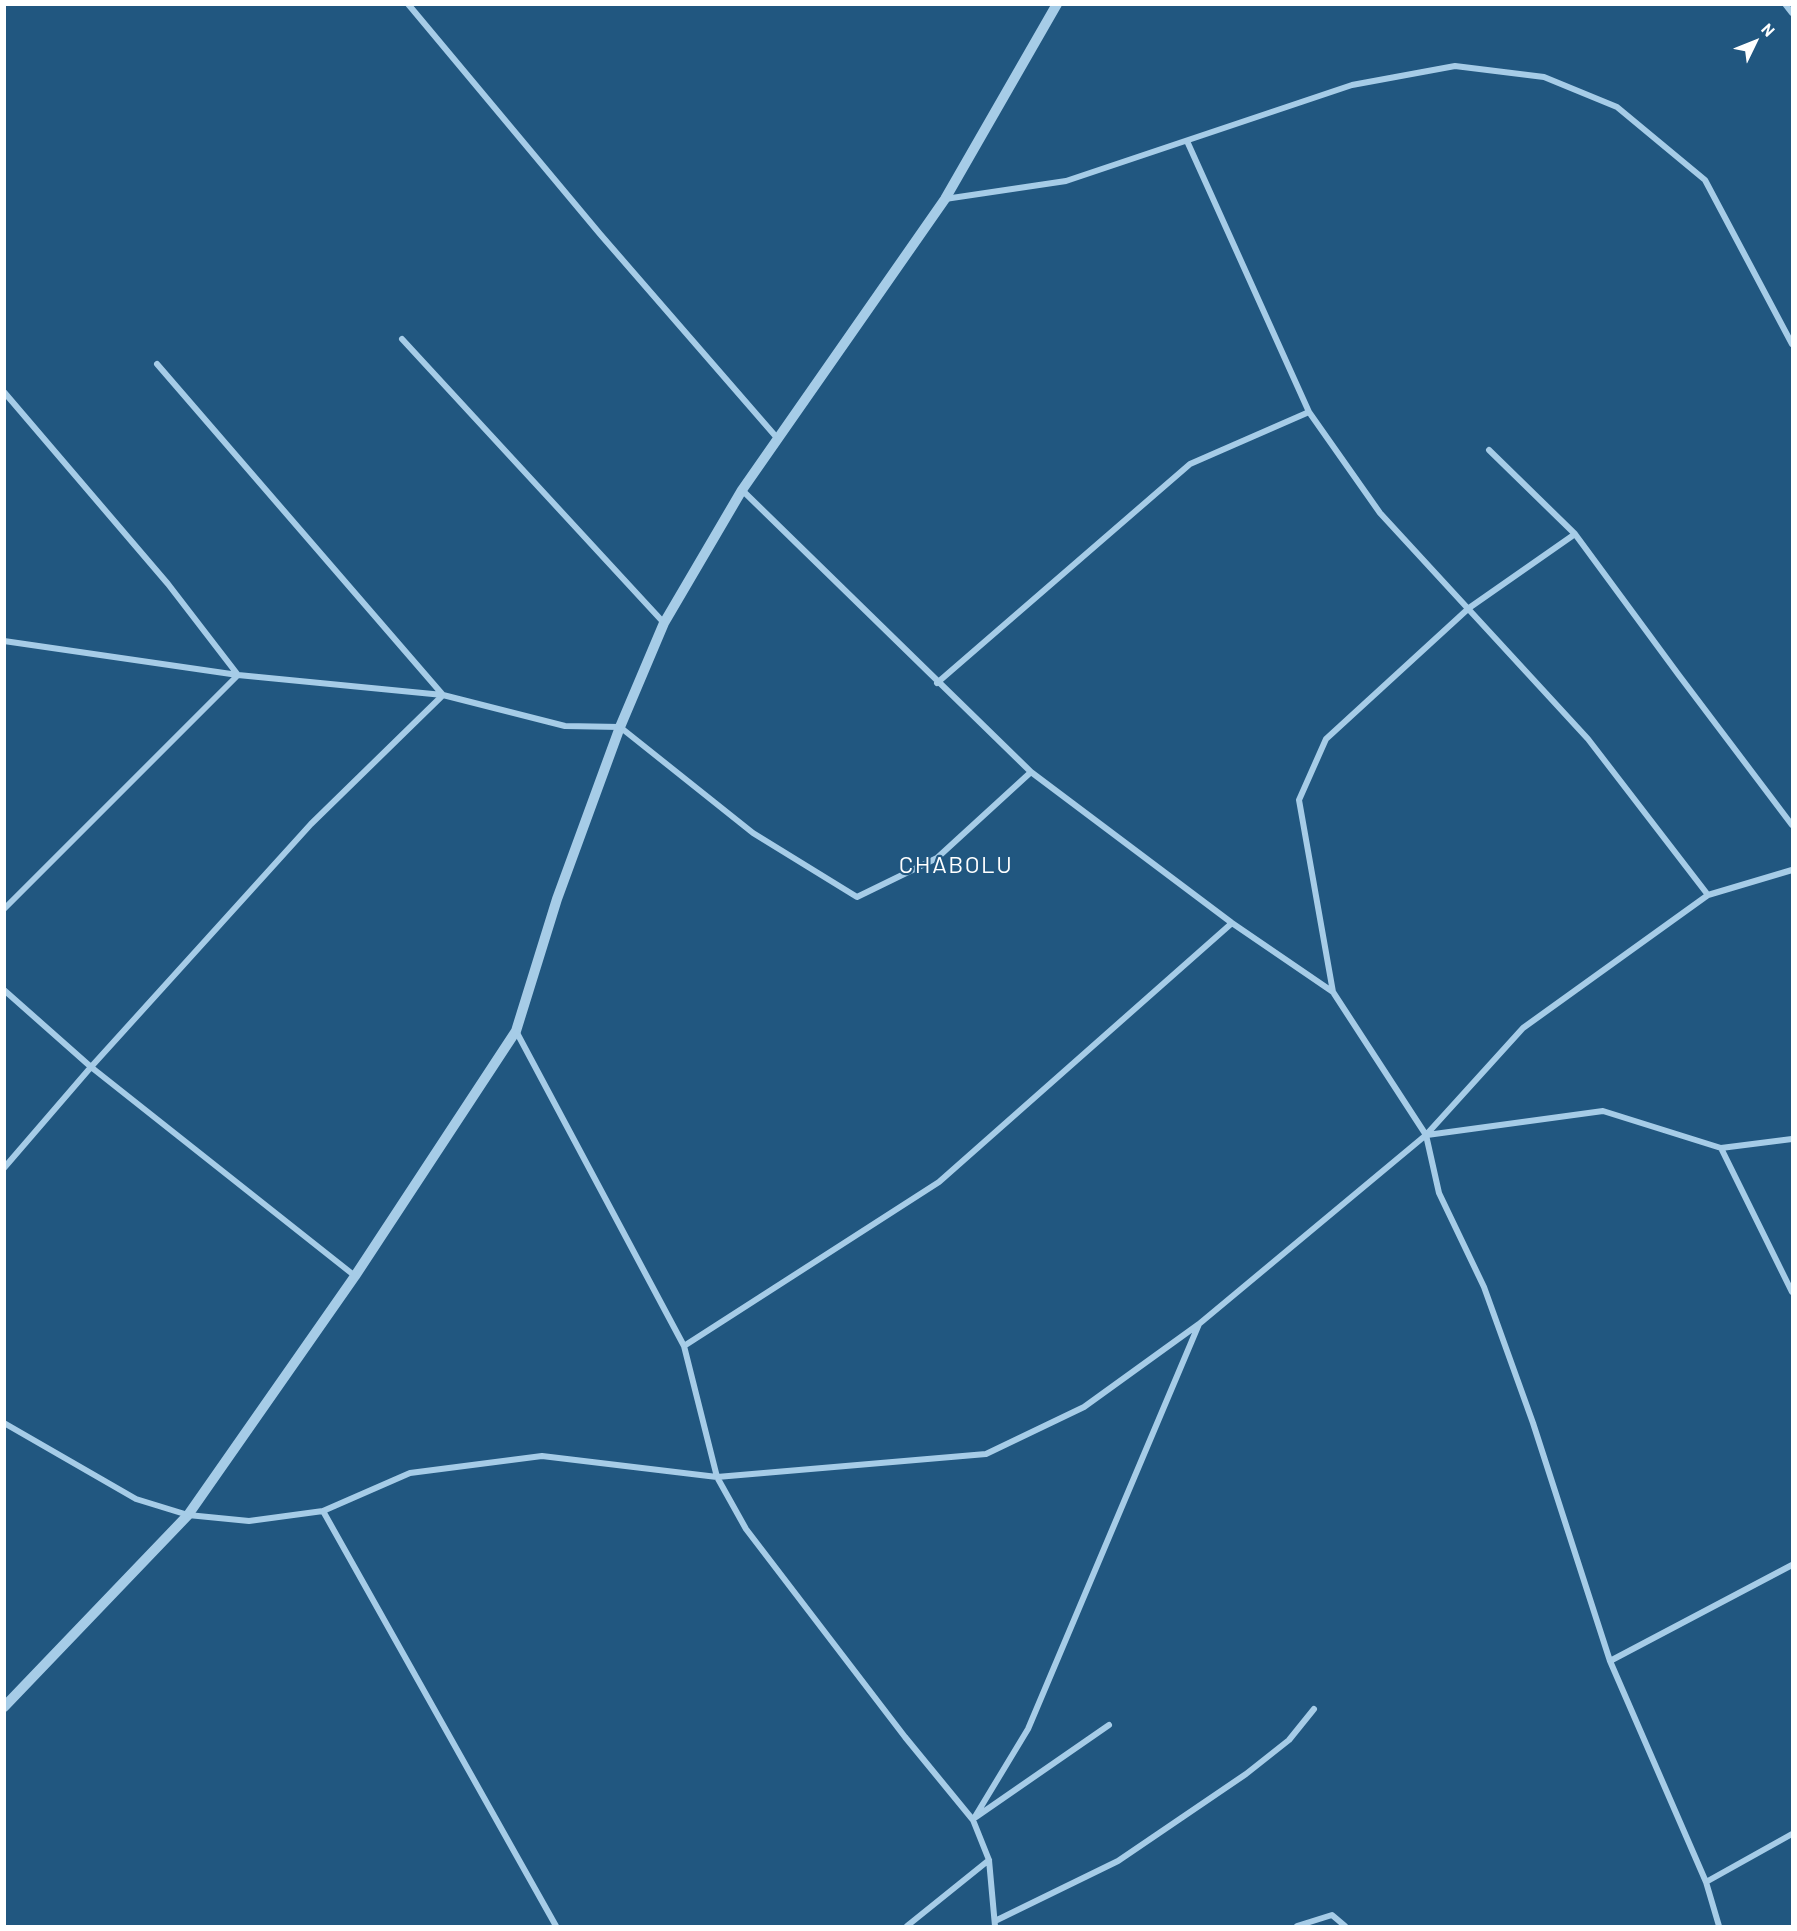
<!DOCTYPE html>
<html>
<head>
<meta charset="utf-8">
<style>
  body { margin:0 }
  #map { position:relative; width:1797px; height:1931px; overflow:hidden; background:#215780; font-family:Barlow,sans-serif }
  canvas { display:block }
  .frame { position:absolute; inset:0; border:6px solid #fff; pointer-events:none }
  .north { position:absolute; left:1725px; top:12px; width:60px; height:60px; -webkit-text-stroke:4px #215780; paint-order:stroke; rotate:47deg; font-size:16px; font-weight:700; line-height:24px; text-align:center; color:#fff }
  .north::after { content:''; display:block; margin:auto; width:21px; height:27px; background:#fff; clip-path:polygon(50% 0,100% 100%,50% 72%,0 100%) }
</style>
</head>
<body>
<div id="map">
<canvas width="1797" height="1931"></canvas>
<div class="frame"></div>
<div class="north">N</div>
</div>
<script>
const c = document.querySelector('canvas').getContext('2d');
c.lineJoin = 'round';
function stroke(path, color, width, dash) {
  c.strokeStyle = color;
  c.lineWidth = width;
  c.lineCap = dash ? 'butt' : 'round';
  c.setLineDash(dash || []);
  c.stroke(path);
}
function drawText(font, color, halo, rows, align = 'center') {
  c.font = font + ' Barlow,sans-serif';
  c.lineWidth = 4.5;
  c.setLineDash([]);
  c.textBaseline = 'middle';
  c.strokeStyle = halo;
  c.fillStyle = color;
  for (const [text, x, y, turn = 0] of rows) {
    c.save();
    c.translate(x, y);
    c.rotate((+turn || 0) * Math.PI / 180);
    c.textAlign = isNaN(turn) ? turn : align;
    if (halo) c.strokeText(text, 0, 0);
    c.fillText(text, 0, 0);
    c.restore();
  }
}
stroke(new Path2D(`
  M 408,4 L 600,234 L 778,439
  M 1785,4 L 1792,13
  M 1187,141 L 1309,412 L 1380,513 L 1588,739 L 1708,895
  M 945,199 L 1066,181 L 1352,85 L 1455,66 L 1544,77 L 1617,107 L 1705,180 L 1792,344
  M 402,339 L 664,623
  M 4,392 L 168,584 L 238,675 L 4,909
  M 1489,450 L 1575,534 L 1678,674 L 1792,825
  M 742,490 L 1031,772 L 1232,923 L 1333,992 L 1426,1135 L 1439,1193 L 1484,1287 L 1533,1423 L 1610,1661 L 1706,1882 L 1719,1926
  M 4,641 L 238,675 L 443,695 L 565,726 L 620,727 L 753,833 L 857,897 L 937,858 L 1031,772
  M 937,683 L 1190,464 L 1309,412
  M 4,990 L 91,1067 L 355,1276
  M 1333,992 L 1299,800 L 1326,739 L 1469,608 L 1575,534
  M 516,1031 L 684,1346 L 717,1477 L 746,1529 L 905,1737 L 973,1820 L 989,1860 L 995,1926
  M 1427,1135 L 1603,1111 L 1721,1148 L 1792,1292
  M 1721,1148 L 1792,1139
  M 4,1168 L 91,1067 L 311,824 L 443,695 L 157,364
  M 684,1346 L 939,1182 L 1232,923
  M 4,1423 L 136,1499 L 188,1515 L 249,1521 L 323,1511 L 410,1473 L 542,1456 L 717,1477 L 986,1454 L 1084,1407 L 1199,1324
  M 323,1511 L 556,1926
  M 1610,1661 L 1792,1565
  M 976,1817 L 1109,1725
  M 973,1820 L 1028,1729 L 1199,1324 L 1426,1135 L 1523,1028 L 1708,895 L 1792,870
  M 1706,1882 L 1792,1834
  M 995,1921 L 1118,1861 L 1246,1774 L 1289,1740 L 1314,1709
  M 907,1926 L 989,1860
  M 1297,1926 L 1332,1915 L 1345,1926`), '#a6cce7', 6);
stroke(new Path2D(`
  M 4,1707 L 188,1515 L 355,1276 L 516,1031 L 557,899 L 620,727 L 664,623 L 742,490 L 945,199 L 1057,4`), '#a6cce7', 10);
c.letterSpacing = '1.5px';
drawText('24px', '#fff', '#215780', [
  ["CHABOLU",956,865]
]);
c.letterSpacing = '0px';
</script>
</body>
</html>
